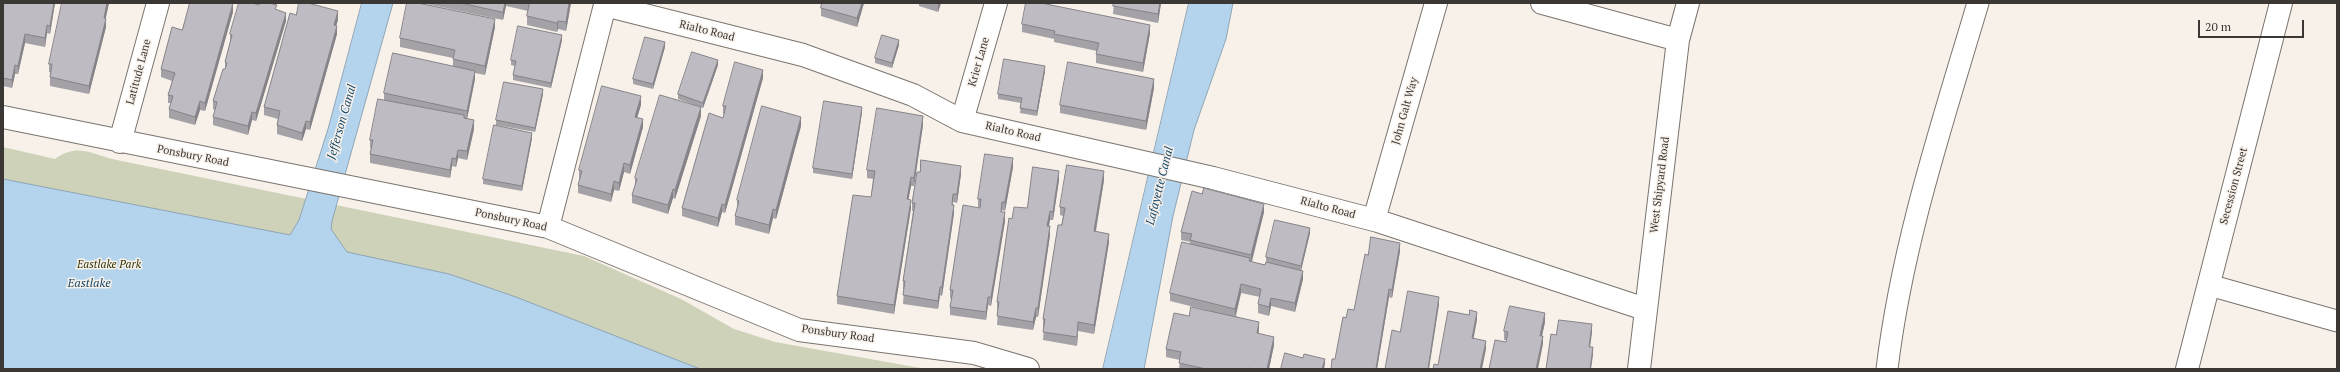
<!DOCTYPE html>
<html>
<head>
<meta charset="utf-8">
<style>
  body { margin:0 }
  #map { position:relative; width:2340px; height:372px; overflow:hidden; background:#f8f1ea; font-family:"PT Serif",serif }
  canvas { display:block }
  .frame { position:absolute; inset:0; border:4px solid #3a3735; pointer-events:none }
  .scale { position:absolute; left:2198px; top:20px; width:106px; height:18px; box-sizing:border-box; border:2px solid #3a3735; border-top:0; padding-left:5px; font-size:12px; line-height:14px; white-space:nowrap; color:#3a3735; -webkit-text-stroke:3px #f8f1ea; paint-order:stroke }
</style>
</head>
<body>
<div id="map">
<canvas width="2340" height="372"></canvas>
<div class="frame"></div>
<div class="scale">20 m</div>
</div>
<script>
const c = document.querySelector('canvas').getContext('2d');
c.lineJoin = 'round';
function paint(path, color) {
  c.fillStyle = color;
  c.fill(path, 'evenodd');
}
function stroke(path, color, width, dash) {
  c.strokeStyle = color;
  c.lineWidth = width;
  c.lineCap = dash ? 'butt' : 'round';
  c.setLineDash(dash || []);
  c.stroke(path);
}
function drawText(font, color, halo, rows, align = 'center') {
  c.font = font + ' "PT Serif",serif';
  c.lineWidth = 3;
  c.setLineDash([]);
  c.textBaseline = 'middle';
  c.strokeStyle = halo;
  c.fillStyle = color;
  for (const [text, x, y, turn = 0] of rows) {
    c.save();
    c.translate(x, y);
    c.rotate((+turn || 0) * Math.PI / 180);
    c.textAlign = isNaN(turn) ? turn : align;
    if (halo) c.strokeText(text, 0, 0);
    c.fillText(text, 0, 0);
    c.restore();
  }
}
paint(new Path2D(`
  M 3,147 L 55,159 C 76,144 88,152 112,159 L 584,256 L 681,299 L 734,329 L 775,342 L 926,369 L 3,369 Z`), '#cdd2b8');
const water = new Path2D(`
  M 362,3 L 393,3 L 332,221 L 331,229 L 347,252 L 449,274 L 516,297 L 700,369 L 3,369 L 3,179 L 290,235 L 299,220 L 328,129 Z
  M 1189,3 L 1233,3 L 1226,39 L 1194,130 L 1173,216 L 1144,369 L 1103,369 Z`);
paint(water, '#b4d4ed');
stroke(water, '#8fa5b6', 1);
const lane = new Path2D(`
  M 2209,285 L 2337,321
  M 1887,369 C 1902,244 1942,124 1978,3`);
const street = new Path2D(`
  M 1542,3 L 1678,40
  M 3,117 L 548,227 L 799,330 L 974,353 L 1028,369
  M 962,121 L 996,3
  M 120,142 L 158,3
  M 1374,220 L 1436,3
  M 548,227 L 605,5 L 803,55 L 913,95 L 962,121 L 1213,178 L 1378,221 L 1645,309
  M 1639,369 L 1678,40 L 1688,3
  M 2187,369 L 2281,3`);
stroke(lane, '#7a746e', 23);
stroke(street, '#7a746e', 24);
stroke(lane, '#fff', 21);
stroke(street, '#fff', 22);
paint(new Path2D(`
  M 3,3 L 55,3 L 50,34 L 47,33 L 45,47 L 25,43 L 18,74 L 15,74 L 12,88 L 3,86 Z
  M 109,3 L 105,19 L 106,27 L 89,94 L 50,86 L 50,72 L 49,72 L 49,64 Z
  M 422,3 L 571,3 L 566,31 L 558,29 L 557,32 L 527,25 L 527,16 L 528,11 L 506,6 L 503,20 Z
  M 822,3 L 864,3 L 857,27 L 821,16 L 821,8 Z
  M 919,3 L 941,3 L 938,12 L 919,6 Z
  M 1114,3 L 1161,3 L 1158,23 L 1113,14 Z
  M 277,10 L 286,21 L 256,121 L 252,120 L 248,135 L 213,125 L 213,117 L 215,110 L 213,109 L 213,101 L 225,69 L 225,62 L 230,43 L 230,34 Z
  M 233,12 L 205,111 L 200,110 L 195,125 L 169,118 L 169,109 L 171,103 L 168,103 L 168,95 L 172,81 L 161,77 L 161,69 L 182,30 Z
  M 296,15 L 338,20 L 336,25 L 337,34 L 310,130 L 306,129 L 302,141 L 277,134 L 277,125 L 278,119 L 264,115 L 264,107 Z
  M 1022,24 L 1150,33 L 1143,72 L 1096,63 L 1096,54 L 1097,51 L 1054,42 L 1054,39 L 1022,32 Z
  M 495,27 L 485,75 L 475,73 L 475,79 L 467,119 L 474,129 L 467,160 L 458,158 L 456,167 L 452,166 L 450,178 L 370,163 L 370,154 L 371,148 L 370,148 L 370,140 L 384,100 L 384,93 L 453,66 L 453,58 L 400,47 L 400,38 Z
  M 562,40 L 551,88 L 513,80 L 513,75 L 515,66 L 511,65 L 511,60 Z
  M 899,45 L 892,68 L 875,63 L 875,58 Z
  M 665,47 L 653,89 L 633,84 L 633,79 Z
  M 718,65 L 703,108 L 678,99 L 678,94 Z
  M 1045,71 L 1037,116 L 1020,113 L 1021,103 L 998,99 L 998,94 Z
  M 763,78 L 725,213 L 722,212 L 718,227 L 682,216 L 682,208 L 723,118 L 724,114 L 723,114 L 723,106 Z
  M 1154,88 L 1146,130 L 1060,113 L 1060,105 Z
  M 543,94 L 535,132 L 496,125 L 496,120 Z
  M 641,105 L 637,117 L 643,127 L 630,174 L 624,172 L 619,191 L 614,190 L 611,202 L 578,193 L 578,185 L 580,179 L 579,178 L 579,170 Z
  M 862,112 L 852,179 L 813,173 L 813,168 Z
  M 701,116 L 675,199 L 673,198 L 668,214 L 632,203 L 632,195 L 635,186 L 635,178 Z
  M 923,125 L 914,186 L 911,186 L 908,199 L 911,208 L 894,314 L 837,304 L 837,296 L 871,197 L 873,179 L 867,178 L 867,170 Z
  M 801,126 L 776,219 L 773,218 L 769,234 L 735,225 L 735,216 L 737,209 L 737,200 Z
  M 532,138 L 522,191 L 483,184 L 483,179 Z
  M 1013,167 L 1005,211 L 1002,210 L 1002,212 L 1005,221 L 991,306 L 988,305 L 986,320 L 950,315 L 950,307 L 952,299 L 950,298 L 950,290 L 980,208 L 978,207 L 978,199 Z
  M 961,174 L 957,203 L 953,202 L 953,205 L 954,213 L 942,296 L 940,295 L 938,309 L 903,304 L 904,289 L 903,289 L 903,281 L 913,211 L 912,211 L 912,203 Z
  M 1059,180 L 1053,220 L 1050,220 L 1049,226 L 1050,235 L 1038,317 L 1036,317 L 1033,330 L 997,325 L 998,310 L 997,310 L 997,302 L 1027,208 Z
  M 1104,180 L 1096,231 L 1109,242 L 1094,334 L 1078,331 L 1077,346 L 1043,340 L 1044,327 L 1043,327 L 1043,319 L 1063,216 L 1060,215 L 1060,207 Z
  M 1264,212 L 1252,262 L 1265,265 L 1266,262 L 1266,257 L 1310,233 L 1301,270 L 1303,279 L 1295,312 L 1271,306 L 1269,316 L 1258,313 L 1258,304 L 1260,297 L 1241,293 L 1236,316 L 1259,330 L 1258,334 L 1274,345 L 1269,369 L 1179,369 L 1180,360 L 1166,357 L 1166,349 L 1189,316 L 1210,311 L 1170,301 L 1170,293 L 1190,244 L 1190,242 L 1181,240 L 1181,232 Z
  M 1400,251 L 1392,298 L 1389,297 L 1377,369 L 1331,369 L 1335,359 L 1346,318 L 1354,310 L 1368,255 Z
  M 1545,322 L 1542,336 L 1543,344 L 1506,342 L 1506,340 L 1504,340 L 1504,331 Z`), '#a4a1a7');
paint(new Path2D(`
  M 54,3 L 55,3 L 50,34 L 50,26 Z
  M 107,3 L 109,3 L 104,27 L 104,18 Z
  M 233,3 L 233,12 L 205,111 L 205,103 Z
  M 505,3 L 506,3 L 506,6 L 503,20 L 503,12 Z
  M 569,3 L 571,3 L 566,31 L 566,22 Z
  M 862,3 L 864,3 L 857,27 L 857,18 Z
  M 939,3 L 941,3 L 938,12 L 938,4 Z
  M 1160,3 L 1161,3 L 1158,23 L 1158,14 Z
  M 338,11 L 338,20 L 334,33 L 334,25 Z
  M 286,13 L 286,21 L 256,121 L 256,113 Z
  M 106,19 L 106,27 L 89,94 L 89,86 Z
  M 495,19 L 495,27 L 485,75 L 485,66 Z
  M 558,21 L 558,29 L 557,32 L 557,23 Z
  M 47,25 L 47,33 L 45,47 L 45,38 Z
  M 1150,25 L 1150,33 L 1143,72 L 1143,63 Z
  M 337,26 L 337,34 L 310,130 L 310,122 Z
  M 25,34 L 25,43 L 18,74 L 18,66 Z
  M 562,35 L 562,40 L 551,88 L 551,83 Z
  M 899,40 L 899,45 L 892,68 L 892,63 Z
  M 665,42 L 665,47 L 653,89 L 653,84 Z
  M 718,60 L 718,65 L 703,108 L 703,103 Z
  M 15,65 L 15,74 L 12,88 L 12,80 Z
  M 1045,66 L 1045,71 L 1037,116 L 1037,111 Z
  M 763,70 L 763,78 L 725,213 L 725,205 Z
  M 475,71 L 475,79 L 467,119 L 467,111 Z
  M 1154,79 L 1154,88 L 1146,130 L 1146,121 Z
  M 543,89 L 543,94 L 535,132 L 535,128 Z
  M 641,96 L 641,105 L 635,125 L 635,117 Z
  M 200,101 L 200,110 L 195,125 L 195,117 Z
  M 701,107 L 701,116 L 675,199 L 675,190 Z
  M 862,107 L 862,112 L 852,179 L 852,174 Z
  M 252,112 L 252,120 L 248,135 L 248,126 Z
  M 923,116 L 923,125 L 914,186 L 914,178 Z
  M 801,117 L 801,126 L 776,219 L 776,210 Z
  M 643,119 L 643,127 L 630,174 L 630,165 Z
  M 474,120 L 474,129 L 467,160 L 467,151 Z
  M 306,121 L 306,129 L 302,141 L 302,133 Z
  M 532,133 L 532,138 L 522,191 L 522,186 Z
  M 458,150 L 458,158 L 456,167 L 456,159 Z
  M 452,158 L 452,166 L 450,178 L 450,170 Z
  M 1013,158 L 1013,167 L 1005,211 L 1005,202 Z
  M 624,163 L 624,172 L 619,191 L 619,183 Z
  M 961,166 L 961,174 L 957,203 L 957,194 Z
  M 1059,171 L 1059,180 L 1053,220 L 1053,212 Z
  M 1104,171 L 1104,180 L 1094,240 L 1094,231 Z
  M 911,177 L 911,186 L 907,208 L 907,199 Z
  M 614,181 L 614,190 L 611,202 L 611,194 Z
  M 673,189 L 673,198 L 668,214 L 668,205 Z
  M 911,200 L 911,208 L 894,314 L 894,305 Z
  M 1002,202 L 1002,210 L 1001,220 L 1001,212 Z
  M 722,204 L 722,212 L 718,227 L 718,218 Z
  M 1264,204 L 1264,212 L 1251,263 L 1251,255 Z
  M 954,205 L 954,213 L 942,296 L 942,287 Z
  M 773,209 L 773,218 L 769,234 L 769,225 Z
  M 1050,211 L 1050,220 L 1047,234 L 1047,226 Z
  M 1005,212 L 1005,221 L 991,306 L 991,297 Z
  M 1050,226 L 1050,235 L 1038,317 L 1038,308 Z
  M 1310,228 L 1310,233 L 1301,271 L 1301,266 Z
  M 1109,234 L 1109,242 L 1094,334 L 1094,325 Z
  M 1400,243 L 1400,251 L 1392,298 L 1392,290 Z
  M 1303,271 L 1303,279 L 1295,312 L 1295,303 Z
  M 1241,284 L 1241,293 L 1235,317 L 1235,309 Z
  M 940,287 L 940,295 L 938,309 L 938,301 Z
  M 1389,289 L 1389,297 L 1377,369 L 1376,369 Z
  M 988,297 L 988,305 L 986,320 L 986,312 Z
  M 1439,297 L 1439,305 L 1429,369 L 1428,369 Z
  M 1271,298 L 1271,306 L 1269,316 L 1269,307 Z
  M 1036,308 L 1036,317 L 1033,330 L 1033,322 Z
  M 1477,312 L 1477,320 L 1472,347 L 1472,338 Z
  M 1545,313 L 1545,322 L 1540,344 L 1540,336 Z
  M 1078,322 L 1078,331 L 1077,346 L 1077,337 Z
  M 1259,322 L 1259,330 L 1257,342 L 1257,333 Z
  M 1592,324 L 1592,333 L 1589,355 L 1589,347 Z
  M 1543,336 L 1543,344 L 1538,369 L 1536,369 Z
  M 1274,337 L 1274,345 L 1269,369 L 1267,369 Z
  M 1486,341 L 1486,349 L 1482,369 L 1480,369 Z
  M 1593,347 L 1593,355 L 1591,369 L 1590,369 Z
  M 1325,359 L 1325,364 L 1324,369 L 1322,369 Z`), '#868388');
const building = new Path2D(`
  M 3,3 L 54,3 L 50,26 L 47,25 L 45,38 L 25,34 L 18,66 L 15,65 L 12,80 L 3,78 Z
  M 62,3 L 107,3 L 104,18 L 106,19 L 89,86 L 50,77 L 52,64 L 49,64 Z
  M 190,3 L 233,3 L 205,103 L 200,101 L 195,117 L 169,109 L 173,96 L 168,95 L 175,73 L 161,69 L 172,27 L 182,30 Z
  M 239,3 L 252,3 L 259,5 L 260,3 L 269,3 L 277,5 L 275,9 L 286,13 L 256,113 L 252,112 L 248,126 L 213,117 L 217,102 L 213,101 L 223,69 L 225,69 L 227,63 L 225,62 L 232,35 L 230,34 Z
  M 299,3 L 308,3 L 338,11 L 334,25 L 337,26 L 310,122 L 306,121 L 302,133 L 277,125 L 280,111 L 264,107 L 290,13 L 296,15 Z
  M 407,3 L 418,3 L 495,19 L 485,66 L 453,59 L 455,50 L 400,38 Z
  M 461,3 L 505,3 L 503,12 Z
  M 530,3 L 569,3 L 566,22 L 558,21 L 557,23 L 527,16 Z
  M 822,3 L 862,3 L 857,18 L 821,8 Z
  M 1026,3 L 1041,3 L 1150,25 L 1143,63 L 1096,54 L 1099,43 L 1054,34 L 1055,31 L 1022,24 Z
  M 1114,3 L 1160,3 L 1158,14 L 1113,6 Z
  M 518,26 L 562,35 L 551,83 L 513,75 L 516,61 L 511,60 Z
  M 882,35 L 899,40 L 892,63 L 875,58 Z
  M 645,37 L 665,42 L 653,84 L 633,79 Z
  M 692,52 L 718,60 L 703,103 L 678,94 Z
  M 393,53 L 475,71 L 467,111 L 384,93 Z
  M 1004,59 L 1045,66 L 1037,111 L 1020,108 L 1022,98 L 998,94 Z
  M 735,62 L 763,70 L 725,205 L 722,204 L 718,218 L 682,208 L 709,113 L 723,118 L 726,106 L 723,106 Z
  M 1068,62 L 1154,79 L 1146,121 L 1060,105 Z
  M 504,82 L 543,89 L 535,128 L 496,120 Z
  M 602,86 L 641,96 L 635,117 L 643,119 L 630,165 L 624,163 L 619,183 L 614,181 L 611,194 L 578,185 L 582,171 L 579,170 Z
  M 660,95 L 701,107 L 675,190 L 673,189 L 668,205 L 632,195 L 637,179 L 635,178 Z
  M 378,99 L 464,115 L 464,118 L 474,120 L 467,151 L 458,150 L 456,159 L 452,158 L 450,170 L 370,154 L 373,140 L 370,140 Z
  M 824,101 L 862,107 L 852,174 L 813,168 Z
  M 762,106 L 801,117 L 776,210 L 773,209 L 769,225 L 735,216 L 739,201 L 737,200 Z
  M 877,108 L 923,116 L 914,178 L 911,177 L 907,199 L 911,200 L 894,305 L 837,296 L 853,195 L 871,197 L 875,171 L 867,170 Z
  M 494,125 L 532,133 L 522,186 L 483,179 Z
  M 985,154 L 1013,158 L 1005,202 L 1002,202 L 1001,212 L 1005,212 L 991,297 L 988,297 L 986,312 L 950,307 L 953,290 L 950,290 L 963,205 L 980,208 L 981,199 L 978,199 Z
  M 921,160 L 961,166 L 957,194 L 953,194 L 952,205 L 954,205 L 942,287 L 940,287 L 938,301 L 903,295 L 905,281 L 903,281 L 915,203 L 912,203 L 917,172 L 920,172 Z
  M 1067,165 L 1104,171 L 1094,231 L 1109,234 L 1094,325 L 1078,322 L 1077,337 L 1043,332 L 1045,319 L 1043,319 L 1058,225 L 1062,225 L 1065,208 L 1060,207 Z
  M 1033,167 L 1059,171 L 1053,212 L 1050,211 L 1047,226 L 1050,226 L 1038,308 L 1036,308 L 1033,322 L 997,316 L 999,302 L 997,302 L 1009,218 L 1012,219 L 1014,207 L 1027,208 Z
  M 1204,188 L 1264,204 L 1251,255 L 1190,240 L 1192,234 L 1181,232 L 1192,191 L 1202,194 Z
  M 1275,220 L 1310,228 L 1301,266 L 1266,257 Z
  M 1371,237 L 1400,243 L 1392,290 L 1389,289 L 1376,369 L 1331,369 L 1332,359 L 1335,359 L 1343,317 L 1346,318 L 1348,309 L 1354,310 L 1365,254 L 1368,255 Z
  M 1182,242 L 1250,258 L 1249,261 L 1265,265 L 1266,262 L 1303,271 L 1295,303 L 1271,298 L 1269,307 L 1258,304 L 1261,289 L 1241,284 L 1235,309 L 1170,293 Z
  M 1408,291 L 1439,297 L 1428,369 L 1385,369 L 1392,330 L 1400,332 Z
  M 1510,306 L 1545,313 L 1540,336 L 1543,336 L 1536,369 L 1489,369 L 1495,340 L 1506,342 L 1508,332 L 1504,331 Z
  M 1191,307 L 1259,322 L 1257,333 L 1274,337 L 1267,369 L 1251,369 L 1248,368 L 1247,369 L 1206,369 L 1179,363 L 1181,352 L 1166,349 L 1174,313 L 1189,316 Z
  M 1470,310 L 1477,312 L 1472,338 L 1486,341 L 1480,369 L 1433,369 L 1434,364 L 1438,365 L 1448,311 L 1469,315 Z
  M 1559,320 L 1592,324 L 1589,347 L 1593,347 L 1590,369 L 1546,369 L 1551,334 L 1556,335 Z
  M 1285,353 L 1303,358 L 1304,354 L 1325,359 L 1322,369 L 1281,369 Z`);
paint(building, '#bfbbc2');
stroke(building, '#868388', 1);
drawText('11px', '#3a3735', '#f8f1ea', [
  ["Rialto Road",707,31,14],
  ["Krier Lane",979,62,-74],
  ["Latitude Lane",139,72,-75],
  ["John Galt Way",1405,111,-74],
  ["Rialto Road",1013,132,13],
  ["Ponsbury Road",193,156,11],
  ["West Shipyard Road",1660,185,-83],
  ["Secession Street",2234,186,-75],
  ["Rialto Road",1328,208,15],
  ["Ponsbury Road",511,220,12],
  ["Ponsbury Road",838,334,8]
]);
drawText('italic 11px', '#303509', '#f8f1ea', [
  ["Eastlake Park",109,265]
]);
drawText('italic 12px', '#16496c', '#f8f1ea', [
  ["Jefferson Canal",342,122,-74],
  ["Lafayette Canal",1160,186,-76],
  ["Eastlake",89,284]
]);
</script>
</body>
</html>
